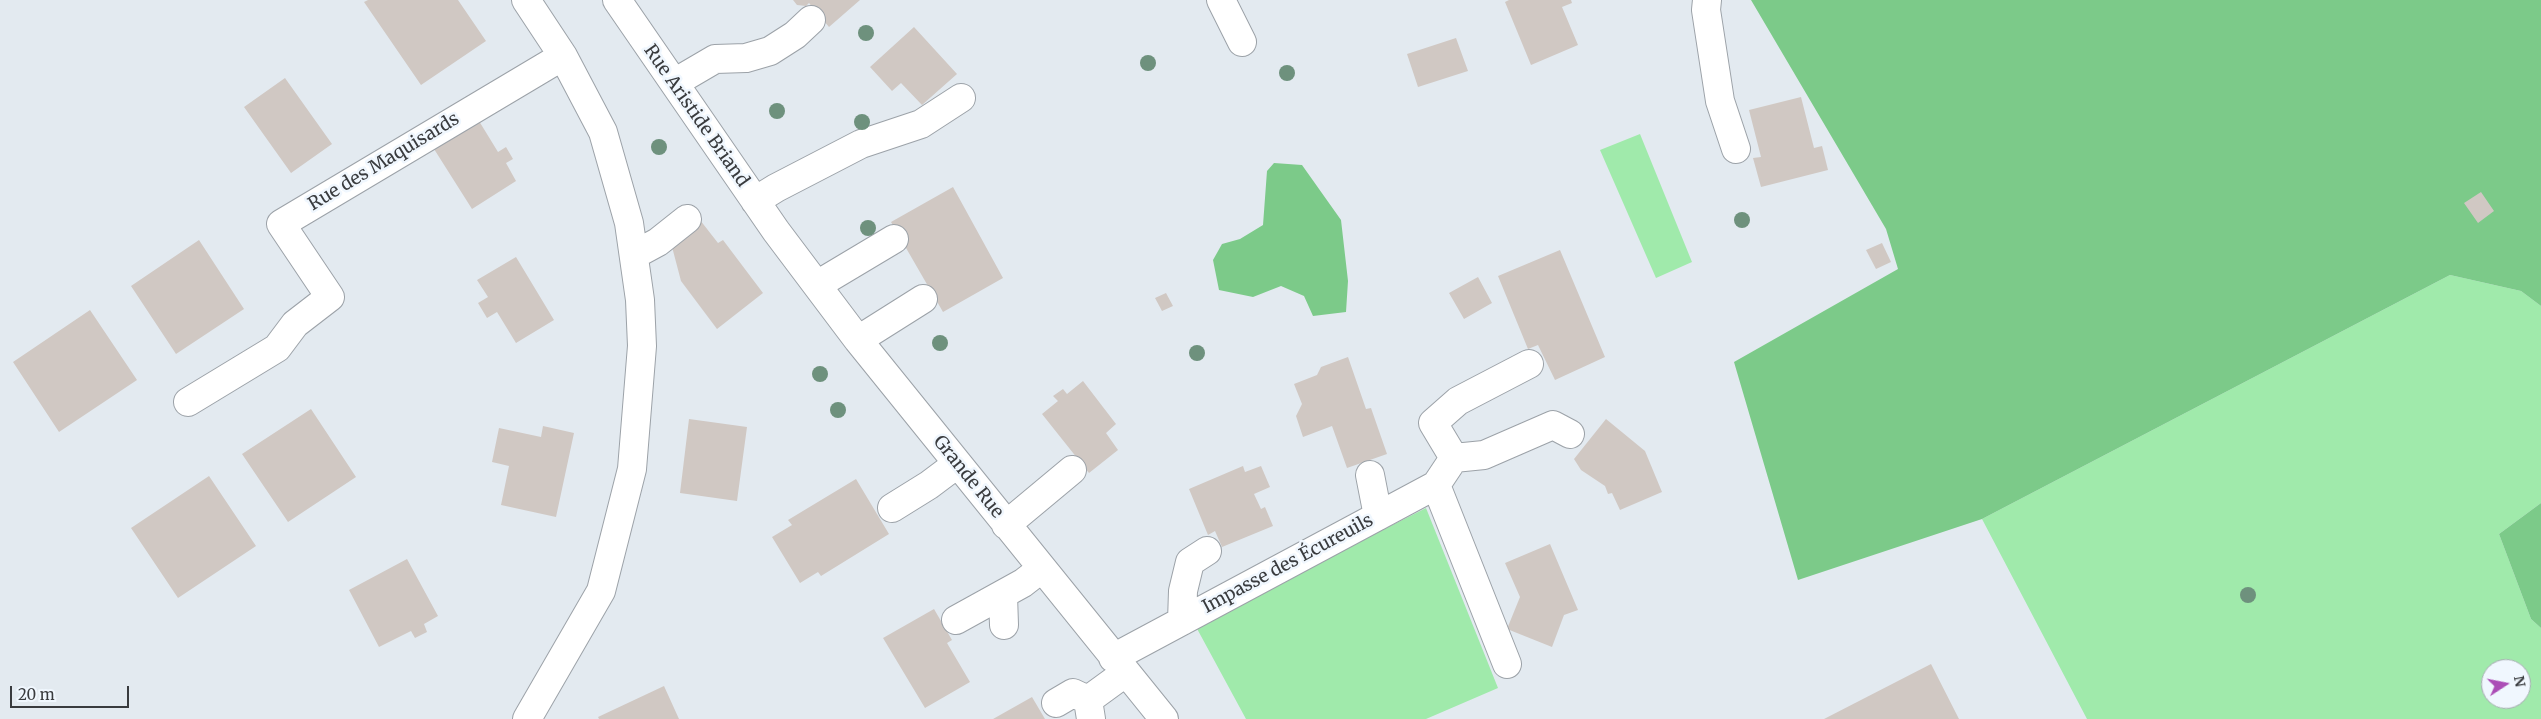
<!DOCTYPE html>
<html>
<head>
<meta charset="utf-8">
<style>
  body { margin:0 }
  #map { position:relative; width:2541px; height:719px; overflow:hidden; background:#e3eaf0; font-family:Merriweather,serif }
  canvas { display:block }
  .north { position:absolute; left:2481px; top:659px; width:50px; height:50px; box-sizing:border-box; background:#f0f7fe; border:1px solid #a7acb1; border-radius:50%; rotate:79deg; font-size:14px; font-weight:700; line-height:20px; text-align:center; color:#393b3e }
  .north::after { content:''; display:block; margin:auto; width:18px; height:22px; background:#ab4db6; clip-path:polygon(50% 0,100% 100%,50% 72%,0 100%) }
  .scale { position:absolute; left:10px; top:686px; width:119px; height:22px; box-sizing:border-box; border:2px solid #393b3e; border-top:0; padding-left:6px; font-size:15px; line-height:18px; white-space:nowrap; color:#393b3e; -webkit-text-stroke:4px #f0f7fe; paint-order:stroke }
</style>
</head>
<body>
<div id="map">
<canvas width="2541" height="719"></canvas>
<div class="north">N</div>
<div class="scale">20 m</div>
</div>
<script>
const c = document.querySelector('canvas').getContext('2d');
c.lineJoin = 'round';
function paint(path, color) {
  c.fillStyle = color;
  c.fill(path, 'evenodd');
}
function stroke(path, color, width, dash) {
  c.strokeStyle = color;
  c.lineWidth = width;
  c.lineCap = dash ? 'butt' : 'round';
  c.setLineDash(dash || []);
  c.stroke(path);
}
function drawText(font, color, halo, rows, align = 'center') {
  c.font = font + ' Merriweather,serif';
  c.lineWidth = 5;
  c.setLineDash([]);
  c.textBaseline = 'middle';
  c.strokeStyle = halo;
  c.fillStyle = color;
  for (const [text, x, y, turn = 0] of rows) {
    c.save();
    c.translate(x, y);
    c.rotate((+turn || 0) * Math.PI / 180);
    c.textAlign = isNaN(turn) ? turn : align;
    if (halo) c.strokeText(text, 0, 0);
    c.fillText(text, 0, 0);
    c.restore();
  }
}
paint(new Path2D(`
  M 1640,134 L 1692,262 L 1656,278 L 1600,150 Z
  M 2450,275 L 2521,291 L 2541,306 L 2541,503 L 2499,534 L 2531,619 L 2541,628 L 2541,719 L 2087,719 L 1982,519 ZM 2491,669 L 2521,669 L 2521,699 L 2491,699 Z
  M 1426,508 L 1498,688 L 1426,719 L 1246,719 L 1195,625 Z`), '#a0eaab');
paint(new Path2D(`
  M 1751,0 L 2541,0 L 2541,306 L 2521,291 L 2450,275 L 1982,519 L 1798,580 L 1734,362 L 1898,269 L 1886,229 Z
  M 1274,163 L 1302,165 L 1341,220 L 1348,281 L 1346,312 L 1313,316 L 1304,296 L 1281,286 L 1253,297 L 1219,290 L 1213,260 L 1222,244 L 1240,239 L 1263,225 L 1267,171 Z
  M 2541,503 L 2541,628 L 2531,619 L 2499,534 Z`), '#7cca89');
paint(new Path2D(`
  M 368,0 L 458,0 L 486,41 L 421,85 L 364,2 Z
  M 793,0 L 860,0 L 829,27 L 809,3 L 806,6 L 797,5 Z
  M 1509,0 L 1571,0 L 1572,3 L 1562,7 L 1578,45 L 1531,65 L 1505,2 Z
  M 914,27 L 957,74 L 922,105 L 901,83 L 892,91 L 870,67 Z
  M 1456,38 L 1468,71 L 1418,87 L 1407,54 Z
  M 285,78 L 332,144 L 291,173 L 244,107 Z
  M 1801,97 L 1814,148 L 1822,146 L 1828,170 L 1761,187 L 1753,158 L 1761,157 L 1749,110 Z
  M 479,121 L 498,152 L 506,147 L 513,159 L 506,163 L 516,181 L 472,209 L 434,149 Z
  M 953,187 L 1003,278 L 943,312 L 891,222 Z
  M 2481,192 L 2494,211 L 2478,223 L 2464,203 Z
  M 700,220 L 718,243 L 723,240 L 763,293 L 717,329 L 681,281 L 671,243 Z
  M 199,240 L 244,309 L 176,354 L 131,286 Z
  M 1882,243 L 1891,262 L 1876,269 L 1866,250 Z
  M 1560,250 L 1605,357 L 1555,380 L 1538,345 L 1528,349 L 1498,276 Z
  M 516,257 L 554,320 L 516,343 L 497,312 L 487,318 L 478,303 L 488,297 L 477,280 Z
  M 1478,277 L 1492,303 L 1464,319 L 1449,293 Z
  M 1166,293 L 1173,306 L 1162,311 L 1155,298 Z
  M 90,310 L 137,380 L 59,432 L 13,362 Z
  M 1348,357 L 1366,409 L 1371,408 L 1387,454 L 1347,468 L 1332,426 L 1303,437 L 1296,416 L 1302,404 L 1294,384 L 1317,375 L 1321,367 Z
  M 1083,381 L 1116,424 L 1106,433 L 1118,450 L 1089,473 L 1042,414 L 1058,401 L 1053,396 L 1063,389 L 1067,394 Z
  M 311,409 L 356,477 L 288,522 L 242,454 Z
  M 689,419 L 747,427 L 737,501 L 680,493 Z
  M 1606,419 L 1645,451 L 1662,492 L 1620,510 L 1612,493 L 1608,494 L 1605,486 L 1581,470 L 1574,459 Z
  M 543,426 L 574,433 L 556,517 L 501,505 L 509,466 L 492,462 L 499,428 L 541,437 Z
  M 1243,466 L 1245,472 L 1261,466 L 1270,487 L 1254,494 L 1261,509 L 1265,507 L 1273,526 L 1222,547 L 1215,531 L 1208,535 L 1189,489 Z
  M 209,476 L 256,546 L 178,598 L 131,528 Z
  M 856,479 L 889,534 L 821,576 L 818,572 L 800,583 L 772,537 L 792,525 L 788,520 Z
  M 1550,544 L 1578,610 L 1564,615 L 1552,647 L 1507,629 L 1520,597 L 1505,563 Z
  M 407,559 L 438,616 L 424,624 L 427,632 L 415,638 L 411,631 L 379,647 L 349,590 Z
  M 934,609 L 952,640 L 947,643 L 970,682 L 925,708 L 883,638 Z
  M 1931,664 L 1959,719 L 1824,719 Z
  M 664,686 L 679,719 L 599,719 L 598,717 Z
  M 1032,697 L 1045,719 L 993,719 Z`), '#d0c8c3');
const minor = new Path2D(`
  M 526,0 L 563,56 L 603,132 L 629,223 L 640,300 L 642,346 L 632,469 L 601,591 L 527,719
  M 617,0 L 776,231 L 858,340 L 1164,719
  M 1221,0 L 1242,42
  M 1707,0 L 1706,10 L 1720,101 L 1736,149
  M 674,83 L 715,59 L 746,58 L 770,51 L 795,35 L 811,20
  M 755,201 L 776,188 L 861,144 L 921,124 L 961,98
  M 634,255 L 658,242 L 687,219
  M 817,285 L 894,239
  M 858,340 L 923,299
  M 188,402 L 277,348 L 295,324 L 330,297 L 281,224 L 563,56
  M 1454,458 L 1433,423 L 1458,401 L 1529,364
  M 1454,458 L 1484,455 L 1553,425 L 1570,434
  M 1370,475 L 1378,516
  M 1436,485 L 1507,664
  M 892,508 L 929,485 L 957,464
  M 1006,525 L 1072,470
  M 1003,595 L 1004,625
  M 956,620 L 1023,583 L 1041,569
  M 1182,621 L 1183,591 L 1190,562 L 1207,551
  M 1113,658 L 1436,485 L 1454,458
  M 1056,703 L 1073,693 L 1088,700
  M 1091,719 L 1088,700 L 1125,673`);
stroke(minor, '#9ca2a8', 30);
stroke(minor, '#fff', 28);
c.fillStyle = '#6e917d';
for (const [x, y] of [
  [866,33],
  [1148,63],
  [1287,73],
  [777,111],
  [862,122],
  [659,147],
  [1742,220],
  [868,228],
  [940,343],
  [1197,353],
  [820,374],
  [838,410],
  [2248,595]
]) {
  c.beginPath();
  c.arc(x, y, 8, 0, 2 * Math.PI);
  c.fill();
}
drawText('18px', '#393b3e', '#f0f7fe', [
  ["Rue Aristide Briand",696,116,55],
  ["Rue des Maquisards",384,162,-31],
  ["Grande Rue",968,477,51],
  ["Impasse des Écureuils",1288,564,-28]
]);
</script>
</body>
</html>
